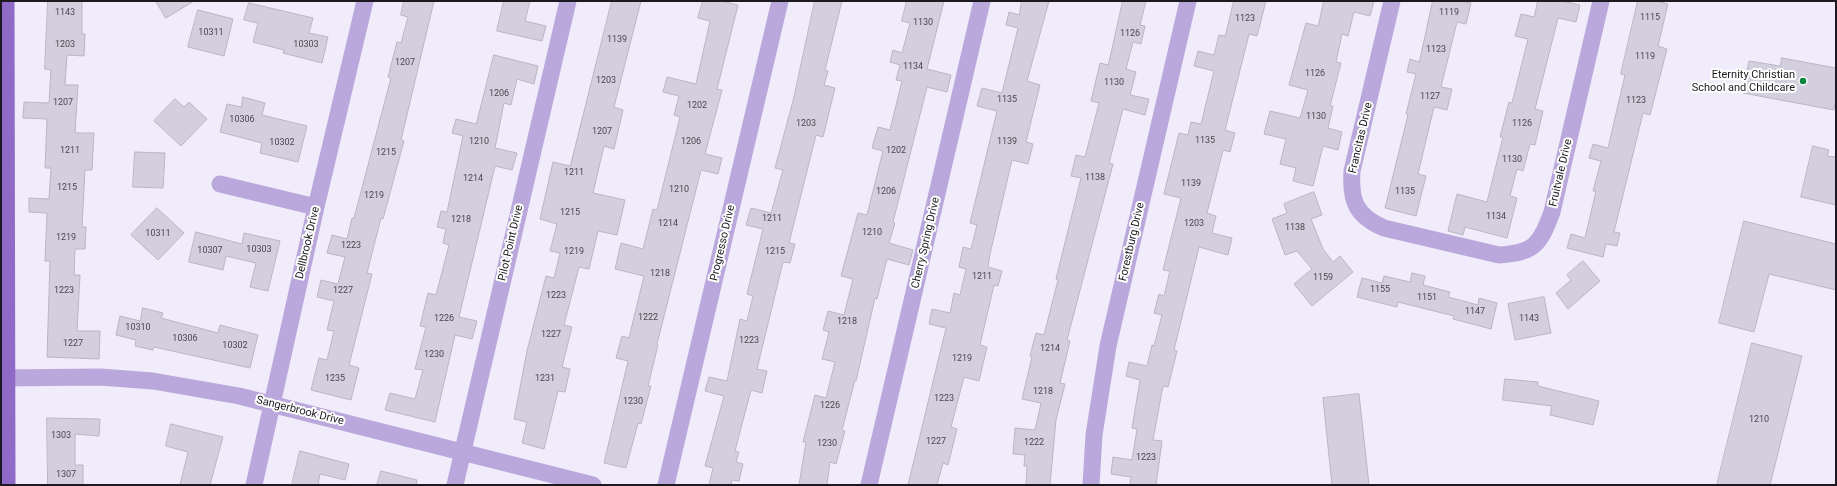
<!DOCTYPE html>
<html>
<head>
<meta charset="utf-8">
<style>
  body { margin:0 }
  #map { position:relative; width:1837px; height:486px; overflow:hidden; background:#f1ecfb; font-family:Roboto,sans-serif }
  canvas { display:block }
  .frame { position:absolute; inset:0; border:2px solid #1c1a20; pointer-events:none }
</style>
</head>
<body>
<div id="map">
<canvas width="1837" height="486"></canvas>
<div class="frame"></div>
</div>
<script>
const c = document.querySelector('canvas').getContext('2d');
c.lineJoin = 'round';
function paint(path, color) {
  c.fillStyle = color;
  c.fill(path, 'evenodd');
}
function stroke(path, color, width, dash) {
  c.strokeStyle = color;
  c.lineWidth = width;
  c.lineCap = dash ? 'butt' : 'round';
  c.setLineDash(dash || []);
  c.stroke(path);
}
function drawText(font, color, halo, rows, align = 'center') {
  c.font = font + ' Roboto,sans-serif';
  c.lineWidth = 4;
  c.setLineDash([]);
  c.textBaseline = 'middle';
  c.strokeStyle = halo;
  c.fillStyle = color;
  for (const [text, x, y, turn = 0] of rows) {
    c.save();
    c.translate(x, y);
    c.rotate((+turn || 0) * Math.PI / 180);
    c.textAlign = isNaN(turn) ? turn : align;
    if (halo) c.strokeText(text, 0, 0);
    c.fillText(text, 0, 0);
    c.restore();
  }
}
const building = new Path2D(`
  M 48,1 L 82,1 L 82,34 L 85,34 L 84,56 L 67,55 L 65,85 L 78,85 L 75,133 L 94,133 L 92,170 L 85,170 L 82,227 L 86,227 L 85,249 L 75,249 L 74,275 L 80,275 L 77,331 L 100,331 L 99,359 L 47,357 L 50,261 L 45,261 L 47,213 L 29,212 L 29,198 L 49,199 L 51,168 L 45,168 L 47,119 L 23,118 L 24,102 L 49,103 L 51,70 L 45,69 Z
  M 156,1 L 194,1 L 166,18 Z
  M 404,1 L 434,1 L 401,140 L 404,141 L 383,219 L 381,218 L 367,273 L 372,274 L 349,365 L 359,368 L 351,400 L 311,390 L 319,358 L 327,360 L 334,331 L 327,330 L 334,301 L 317,297 L 321,280 L 338,284 L 345,257 L 327,253 L 332,235 L 347,239 L 352,218 L 354,218 L 391,78 L 388,77 L 397,42 L 401,43 L 408,17 L 401,15 Z
  M 504,1 L 530,1 L 525,21 L 546,26 L 542,41 L 497,31 Z
  M 612,1 L 641,1 L 614,107 L 623,110 L 614,149 L 604,146 L 593,193 L 625,200 L 617,235 L 598,231 L 589,269 L 579,267 L 564,325 L 572,327 L 562,367 L 570,369 L 565,392 L 558,391 L 544,449 L 522,443 L 527,422 L 514,419 L 527,351 L 546,276 L 554,278 L 560,253 L 550,251 L 557,224 L 540,219 L 553,162 L 570,166 Z
  M 703,1 L 722,1 L 738,5 L 717,89 L 722,90 L 705,154 L 722,158 L 718,174 L 701,170 L 657,344 L 658,345 L 648,386 L 651,386 L 641,424 L 638,423 L 626,468 L 604,463 L 628,361 L 616,358 L 622,336 L 629,338 L 644,276 L 615,269 L 621,243 L 643,249 L 653,209 L 657,210 L 680,117 L 674,115 L 679,96 L 663,92 L 667,77 L 696,84 L 710,21 L 698,18 Z
  M 815,1 L 842,1 L 825,70 L 828,71 L 824,85 L 835,88 L 823,137 L 816,135 L 789,243 L 795,244 L 790,263 L 783,262 L 757,369 L 767,371 L 762,393 L 751,390 L 735,451 L 739,452 L 736,462 L 743,464 L 739,481 L 732,480 L 731,485 L 709,485 L 713,468 L 705,466 L 724,396 L 705,391 L 709,377 L 727,381 L 740,319 L 747,321 L 753,296 L 747,294 L 763,229 L 746,225 L 751,208 L 771,213 L 783,170 L 775,168 L 793,101 Z
  M 907,1 L 944,1 L 927,69 L 951,75 L 947,92 L 927,87 L 893,222 L 895,223 L 889,243 L 913,250 L 909,265 L 887,259 L 877,299 L 875,298 L 856,381 L 855,380 L 842,430 L 845,431 L 836,464 L 830,462 L 827,485 L 799,485 L 806,442 L 803,442 L 815,395 L 826,398 L 835,362 L 822,359 L 829,332 L 823,330 L 828,311 L 844,315 L 853,279 L 841,276 L 858,213 L 867,215 L 883,151 L 872,148 L 878,127 L 890,130 L 902,81 L 896,80 L 900,65 L 890,62 L 893,50 L 902,53 L 910,23 L 902,21 Z
  M 1022,1 L 1049,1 L 1027,81 L 1040,85 L 1026,142 L 1033,144 L 1028,164 L 1012,160 L 990,254 L 988,267 L 1002,271 L 998,286 L 994,285 L 980,345 L 987,347 L 979,381 L 964,377 L 951,427 L 957,429 L 948,465 L 943,463 L 937,485 L 908,485 L 946,328 L 929,324 L 932,309 L 950,313 L 954,293 L 960,295 L 966,269 L 959,267 L 963,247 L 971,249 L 977,225 L 970,223 L 997,111 L 977,106 L 982,88 L 1002,93 L 1018,28 L 1006,25 L 1009,12 L 1019,15 Z
  M 1123,1 L 1146,1 L 1140,25 L 1145,26 L 1141,44 L 1133,42 L 1126,69 L 1136,72 L 1130,95 L 1149,99 L 1145,115 L 1123,109 L 1109,163 L 1113,164 L 1067,340 L 1070,341 L 1060,383 L 1065,384 L 1056,420 L 1050,485 L 1026,485 L 1027,466 L 1024,466 L 1025,455 L 1013,454 L 1015,428 L 1035,430 L 1041,403 L 1022,399 L 1032,357 L 1030,356 L 1036,333 L 1044,335 L 1058,280 L 1056,279 L 1081,178 L 1071,176 L 1076,155 L 1085,157 L 1099,103 L 1091,101 L 1100,63 L 1108,65 Z
  M 1234,1 L 1266,1 L 1257,36 L 1249,34 L 1225,130 L 1235,133 L 1230,152 L 1223,150 L 1207,213 L 1216,216 L 1212,233 L 1232,238 L 1228,255 L 1199,247 L 1174,350 L 1177,351 L 1168,387 L 1163,386 L 1153,440 L 1162,441 L 1156,485 L 1130,485 L 1131,477 L 1111,474 L 1113,457 L 1132,460 L 1137,429 L 1132,428 L 1140,380 L 1126,376 L 1129,362 L 1147,366 L 1152,345 L 1154,346 L 1162,315 L 1154,313 L 1159,294 L 1164,296 L 1170,271 L 1163,270 L 1181,198 L 1164,194 L 1179,133 L 1188,135 L 1191,122 L 1201,124 L 1214,71 L 1194,66 L 1198,51 L 1214,55 L 1219,35 L 1225,36 Z
  M 1324,1 L 1374,1 L 1370,16 L 1354,12 L 1348,36 L 1342,34 L 1336,62 L 1341,63 L 1330,106 L 1333,106 L 1328,128 L 1342,132 L 1338,150 L 1323,146 L 1313,186 L 1293,181 L 1296,168 L 1280,164 L 1286,139 L 1264,134 L 1270,111 L 1300,118 L 1308,90 L 1289,85 L 1306,23 L 1318,26 Z
  M 1433,1 L 1461,1 L 1471,3 L 1466,24 L 1457,22 L 1441,87 L 1452,89 L 1447,110 L 1434,107 L 1418,174 L 1426,176 L 1416,216 L 1385,208 L 1408,115 L 1406,114 L 1416,74 L 1407,72 L 1410,59 L 1419,62 Z
  M 1538,1 L 1562,1 L 1580,5 L 1576,22 L 1558,18 L 1535,109 L 1543,111 L 1535,145 L 1530,144 L 1523,171 L 1517,169 L 1510,196 L 1517,198 L 1507,238 L 1465,227 L 1463,235 L 1448,231 L 1457,194 L 1487,202 L 1503,137 L 1500,137 L 1509,102 L 1512,103 L 1528,39 L 1515,36 L 1521,14 L 1534,17 Z
  M 1638,1 L 1656,1 L 1668,4 L 1658,46 L 1667,49 L 1650,115 L 1643,113 L 1614,232 L 1620,233 L 1617,246 L 1606,244 L 1603,257 L 1567,248 L 1571,234 L 1585,238 L 1596,191 L 1593,191 L 1601,161 L 1589,158 L 1593,144 L 1608,148 L 1625,75 L 1621,74 Z
  M 249,3 L 313,18 L 309,33 L 328,37 L 322,63 L 283,53 L 284,50 L 253,42 L 258,23 L 244,20 Z
  M 198,10 L 233,19 L 224,56 L 188,47 Z
  M 494,55 L 538,66 L 534,84 L 517,79 L 511,105 L 504,103 L 495,148 L 517,153 L 512,170 L 495,166 L 459,317 L 477,321 L 472,339 L 455,335 L 435,422 L 385,410 L 390,393 L 415,399 L 423,370 L 415,369 L 426,327 L 420,326 L 428,293 L 436,295 L 449,245 L 443,243 L 446,229 L 437,227 L 441,211 L 447,212 L 463,136 L 452,133 L 456,119 L 476,124 Z
  M 1782,58 L 1836,68 L 1836,98 L 1834,110 L 1743,93 L 1749,61 L 1780,66 Z
  M 243,97 L 265,103 L 262,115 L 307,126 L 298,162 L 260,153 L 262,143 L 220,132 L 227,104 L 241,107 Z
  M 175,99 L 184,107 L 189,102 L 207,119 L 181,146 L 154,121 Z
  M 1813,146 L 1829,150 L 1827,156 L 1836,157 L 1836,205 L 1801,197 Z
  M 135,152 L 165,153 L 163,188 L 133,187 Z
  M 1314,192 L 1322,215 L 1311,219 L 1323,249 L 1333,262 L 1340,256 L 1353,272 L 1312,306 L 1294,284 L 1312,269 L 1297,251 L 1285,255 L 1272,219 L 1287,213 L 1284,204 Z
  M 157,208 L 184,233 L 158,260 L 131,235 Z
  M 1744,221 L 1836,244 L 1836,290 L 1769,274 L 1754,332 L 1719,323 Z
  M 196,232 L 242,244 L 244,233 L 280,241 L 268,291 L 250,287 L 256,263 L 226,256 L 223,270 L 189,262 Z
  M 1583,261 L 1600,281 L 1568,309 L 1556,293 L 1571,280 L 1567,275 Z
  M 1412,273 L 1425,276 L 1423,285 L 1450,292 L 1448,297 L 1478,305 L 1479,298 L 1497,303 L 1491,329 L 1453,319 L 1454,316 L 1398,302 L 1397,307 L 1357,297 L 1362,278 L 1382,283 L 1384,276 L 1410,282 Z
  M 1544,297 L 1551,333 L 1515,340 L 1508,304 Z
  M 143,308 L 163,313 L 161,318 L 218,333 L 220,325 L 258,335 L 250,368 L 154,347 L 153,350 L 135,346 L 136,340 L 116,335 L 120,316 L 140,321 Z
  M 1752,343 L 1802,356 L 1770,485 L 1717,485 Z
  M 1505,379 L 1538,382 L 1538,386 L 1599,401 L 1593,425 L 1550,415 L 1552,406 L 1503,400 Z
  M 1359,394 L 1369,485 L 1332,485 L 1323,398 Z
  M 47,418 L 100,419 L 99,436 L 75,434 L 75,465 L 83,465 L 83,485 L 48,485 Z
  M 171,424 L 223,437 L 210,485 L 180,485 L 188,452 L 166,446 Z
  M 300,451 L 349,464 L 345,480 L 320,474 L 318,485 L 292,485 Z
  M 381,471 L 417,480 L 416,485 L 377,485 Z`);
paint(building, '#d4cfde');
stroke(building, '#bab5c4', 1);
stroke(new Path2D(`
  M 1392,1 L 1352,171 C 1350,201 1356,216 1384,228 L 1499,255 C 1535,253 1540,244 1552,212 L 1601,1
  M 220,184 L 316,207
  M 1,378 L 100,377 L 153,381 L 239,396 L 593,485
  M 254,485 L 316,207 L 365,1
  M 455,485 L 568,1
  M 666,485 L 780,1
  M 869,485 L 982,1
  M 1091,485 L 1094,435 L 1108,346 L 1188,1`), '#baa8dc', 17);
stroke(new Path2D(`
  M 4,1 L 5,485`), '#8f6ac7', 21);
for (const [x, y, r, color] of [
  [1803,81,4,"#05843e"]
]) {
  const dot = new Path2D();
  dot.arc(x, y, r, 0, 2 * Math.PI);
  c.fillStyle = color;
  c.fill(dot);
  stroke(dot, '#fff', 1.5);
}
drawText('9px', '#4a4750', null, [
  ["1143",65,13],
  ["1119",1449,13],
  ["1115",1650,18],
  ["1123",1245,19],
  ["1130",923,23],
  ["10311",211,33],
  ["1126",1130,34],
  ["1139",617,40],
  ["1203",65,45],
  ["10303",306,45],
  ["1123",1436,50],
  ["1119",1645,57],
  ["1207",405,63],
  ["1134",913,67],
  ["1126",1315,74],
  ["1203",606,81],
  ["1130",1114,83],
  ["1206",499,94],
  ["1127",1430,97],
  ["1135",1007,100],
  ["1123",1636,101],
  ["1207",63,103],
  ["1202",697,106],
  ["1130",1316,117],
  ["10306",242,120],
  ["1203",806,124],
  ["1126",1522,124],
  ["1207",602,132],
  ["1135",1205,141],
  ["1210",479,142],
  ["1206",691,142],
  ["1139",1007,142],
  ["10302",282,143],
  ["1211",70,151],
  ["1202",896,151],
  ["1215",386,153],
  ["1130",1512,160],
  ["1211",574,173],
  ["1138",1095,178],
  ["1214",473,179],
  ["1139",1191,184],
  ["1215",67,188],
  ["1210",679,190],
  ["1206",886,192],
  ["1135",1405,192],
  ["1219",374,196],
  ["1215",570,213],
  ["1134",1496,217],
  ["1211",772,219],
  ["1218",461,220],
  ["1214",668,224],
  ["1203",1194,224],
  ["1138",1295,228],
  ["1210",872,233],
  ["10311",158,234],
  ["1219",66,238],
  ["1223",351,246],
  ["10303",259,250],
  ["10307",210,251],
  ["1219",574,252],
  ["1215",775,252],
  ["1218",660,274],
  ["1211",982,277],
  ["1159",1323,278],
  ["1155",1380,290],
  ["1223",64,291],
  ["1227",343,291],
  ["1223",556,296],
  ["1151",1427,298],
  ["1147",1475,312],
  ["1222",648,318],
  ["1226",444,319],
  ["1143",1529,319],
  ["1218",847,322],
  ["10310",138,328],
  ["1227",551,335],
  ["10306",185,339],
  ["1223",749,341],
  ["1227",73,344],
  ["10302",235,346],
  ["1214",1050,349],
  ["1230",434,355],
  ["1219",962,359],
  ["1235",335,379],
  ["1231",545,379],
  ["1218",1043,392],
  ["1223",944,399],
  ["1230",633,402],
  ["1226",830,406],
  ["1210",1759,420],
  ["1303",61,436],
  ["1227",936,442],
  ["1222",1034,443],
  ["1230",827,444],
  ["1223",1146,458],
  ["1307",66,475]
]);
drawText('11px', '#1c1a20', '#fff', [
  ["Eternity Christian",1795,75],
  ["School and Childcare",1795,88]
], 'right');
drawText('11px', '#1c1a20', '#fff', [
  ["Francitas Drive",1361,138,-77],
  ["Fruitvale Drive",1561,173,-77],
  ["Forestburg Drive",1132,242,-77],
  ["Dellbrook Drive",308,243,-77],
  ["Pilot Point Drive",511,243,-77],
  ["Progresso Drive",723,243,-77],
  ["Cherry Spring Drive",926,243,-77],
  ["Sangerbrook Drive",300,411,14]
]);
</script>
</body>
</html>
